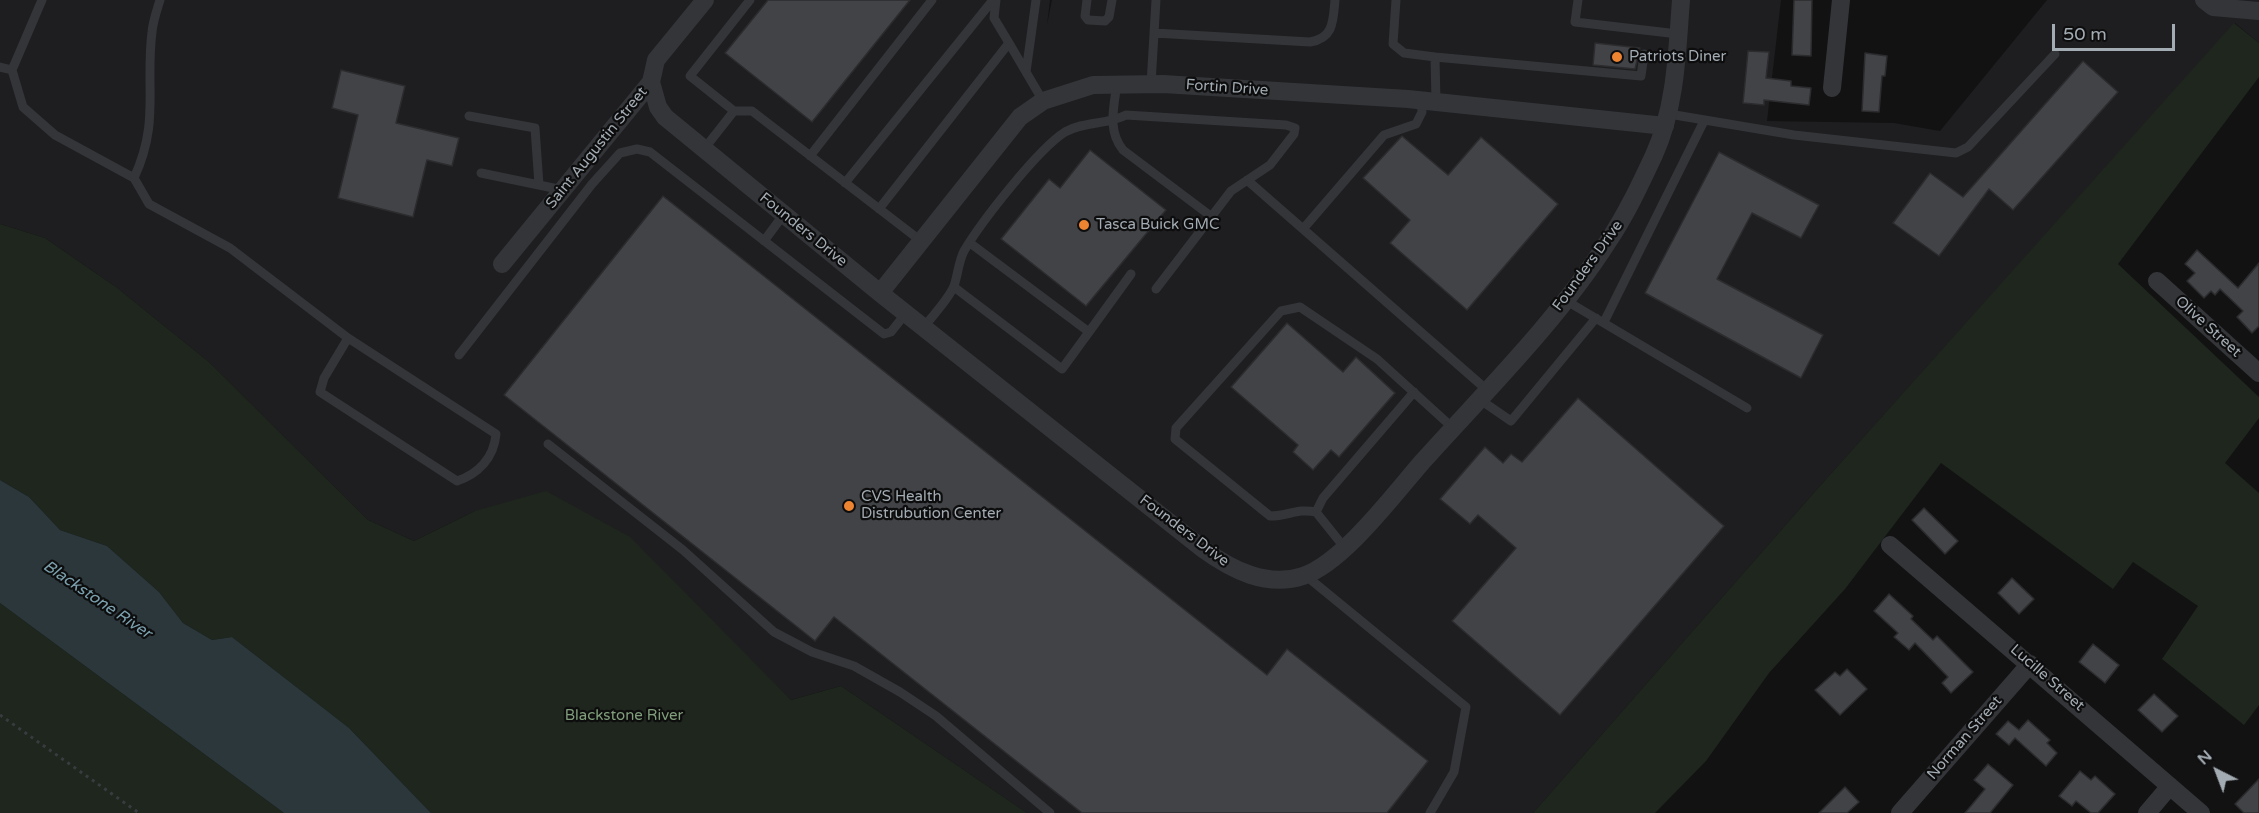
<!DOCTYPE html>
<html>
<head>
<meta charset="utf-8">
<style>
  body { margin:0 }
  #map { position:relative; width:2259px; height:813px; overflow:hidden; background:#121213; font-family:"Varela Round",sans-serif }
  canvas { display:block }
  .north { position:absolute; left:2187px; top:741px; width:60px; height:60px; -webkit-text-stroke:4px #0d0d0e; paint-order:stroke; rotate:318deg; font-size:16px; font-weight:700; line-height:24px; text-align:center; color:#a3acb3 }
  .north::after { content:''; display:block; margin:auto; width:21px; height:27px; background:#a3acb3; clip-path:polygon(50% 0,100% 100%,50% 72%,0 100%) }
  .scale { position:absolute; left:2052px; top:24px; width:123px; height:27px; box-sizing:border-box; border:3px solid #a3acb3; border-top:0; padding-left:8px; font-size:18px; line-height:21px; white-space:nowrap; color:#a3acb3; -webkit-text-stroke:4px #0d0d0e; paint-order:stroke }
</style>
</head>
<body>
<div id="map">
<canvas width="2259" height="813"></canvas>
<div class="north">N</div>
<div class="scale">50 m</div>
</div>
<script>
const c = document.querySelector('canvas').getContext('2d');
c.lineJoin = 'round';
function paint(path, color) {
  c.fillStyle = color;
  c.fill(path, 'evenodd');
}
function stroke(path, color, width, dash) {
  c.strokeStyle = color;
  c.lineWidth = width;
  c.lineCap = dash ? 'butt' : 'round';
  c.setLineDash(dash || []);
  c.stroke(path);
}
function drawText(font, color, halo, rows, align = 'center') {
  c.font = font + ' "Varela Round",sans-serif';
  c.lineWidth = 4.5;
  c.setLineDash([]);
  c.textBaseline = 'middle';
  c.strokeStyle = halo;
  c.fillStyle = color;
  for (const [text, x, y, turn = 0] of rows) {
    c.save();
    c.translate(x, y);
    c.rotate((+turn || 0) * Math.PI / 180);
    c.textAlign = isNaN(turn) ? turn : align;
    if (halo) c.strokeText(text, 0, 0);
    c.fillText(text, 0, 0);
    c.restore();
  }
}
paint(new Path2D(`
  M 0,0 L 1050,0 L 1047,25 L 1052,0 L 1781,0 L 1767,121 L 1894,123 L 1940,131 L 2047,0 L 2259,0 L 2259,43 L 2235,23 L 1819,487 L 1533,813 L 1027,813 L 841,686 L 791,700 L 732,642 L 475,511 L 414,541 L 368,520 L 209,362 L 116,287 L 45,238 L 0,224 Z`), '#1e1e20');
paint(new Path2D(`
  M 2234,23 L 2259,43 L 2259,77 L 2118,264 L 2259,397 L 2259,418 L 2225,463 L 2259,493 L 2259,705 L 2244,725 L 2162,659 L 2198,606 L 2133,562 L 2113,589 L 1941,463 L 1845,589 L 1769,673 L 1706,761 L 1655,813 L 1533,813 L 1819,487 Z
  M 0,224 L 45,238 L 116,287 L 209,362 L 368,520 L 414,541 L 475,511 L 546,491 L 630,537 L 791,700 L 841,686 L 1027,813 L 431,813 L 350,729 L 232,637 L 212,640 L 183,623 L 159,592 L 107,546 L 60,530 L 29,497 L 0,480 Z
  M 0,603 L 284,813 L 0,813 Z`), '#1e261e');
paint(new Path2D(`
  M 0,480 L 29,497 L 60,530 L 107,546 L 159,592 L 183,623 L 212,640 L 232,637 L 349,728 L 431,813 L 284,813 L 0,603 Z`), '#2c373b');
const building = new Path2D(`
  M 768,0 L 910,0 L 812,122 L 725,53 Z
  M 1794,0 L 1812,0 L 1811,56 L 1792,55 Z
  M 1595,43 L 1640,48 L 1635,69 L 1593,65 Z
  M 1748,51 L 1769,52 L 1766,78 L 1791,81 L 1791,86 L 1811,88 L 1809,105 L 1764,100 L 1764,105 L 1743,103 Z
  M 1865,53 L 1887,56 L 1885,76 L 1882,76 L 1879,112 L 1862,111 Z
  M 2083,61 L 2118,92 L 2013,210 L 1989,189 L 1939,256 L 1893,223 L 1930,173 L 1963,197 Z
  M 341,70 L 405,86 L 396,123 L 459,138 L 452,166 L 427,160 L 413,217 L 338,198 L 358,115 L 332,108 Z
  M 1402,136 L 1448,175 L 1481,137 L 1558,204 L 1467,310 L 1390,243 L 1410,220 L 1363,178 Z
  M 1090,150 L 1166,210 L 1086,306 L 1001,239 L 1049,179 L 1060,188 Z
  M 1719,152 L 1819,205 L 1801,238 L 1752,213 L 1717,279 L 1823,335 L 1801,378 L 1645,293 Z
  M 663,196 L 1267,675 L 1287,649 L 1428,761 L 1387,813 L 1082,813 L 834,617 L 815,641 L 504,395 Z
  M 2197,250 L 2238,288 L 2259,263 L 2259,326 L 2252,333 L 2237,317 L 2243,311 L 2220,289 L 2215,295 L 2211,291 L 2204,298 L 2187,281 L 2195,273 L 2185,264 Z
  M 1287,323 L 1343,372 L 1356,357 L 1395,393 L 1339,457 L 1331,450 L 1313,470 L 1293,452 L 1298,445 L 1231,387 Z
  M 1578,398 L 1724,526 L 1560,715 L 1452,621 L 1516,548 L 1478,515 L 1470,524 L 1440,499 L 1485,447 L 1503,463 L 1511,454 L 1522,462 Z
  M 1924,508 L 1958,541 L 1945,554 L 1912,520 Z
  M 2012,578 L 2034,599 L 2019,614 L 1998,593 Z
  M 1889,594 L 1913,616 L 1911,619 L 1933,640 L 1937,636 L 1973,672 L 1951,693 L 1942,683 L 1948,677 L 1915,643 L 1909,650 L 1894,637 L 1898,633 L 1874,611 Z
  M 2093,644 L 2119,665 L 2105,683 L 2079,662 Z
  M 1847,669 L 1867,689 L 1840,715 L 1815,690 L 1835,672 L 1840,676 Z
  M 2154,694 L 2178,716 L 2162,732 L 2138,710 Z
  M 2028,720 L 2050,740 L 2047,743 L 2057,753 L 2046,766 L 2015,738 L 2009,745 L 1996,734 L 2008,721 L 2019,730 Z
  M 1988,764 L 2013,785 L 1990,813 L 1965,813 L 1985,789 L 1974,780 Z
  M 2080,771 L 2091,780 L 2095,776 L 2115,794 L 2098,813 L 2091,813 L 2076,801 L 2072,806 L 2059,796 Z
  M 2259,779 L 2259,813 L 2244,813 L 2235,804 Z
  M 1845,787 L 1859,802 L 1847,813 L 1819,813 Z`);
paint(building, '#414346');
stroke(building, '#2c2c2f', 1.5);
stroke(new Path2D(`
  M 0,715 L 139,813`), '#393c3f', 3, [3, 4.5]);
stroke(new Path2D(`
  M 42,0 L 12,70 L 23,107 L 55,135 L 134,178 L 149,204 L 230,248 L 348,338 L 496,434 C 494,458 478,474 457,481 L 320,392 L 324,378 L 348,338
  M 996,0 L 994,18 L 1009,43
  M 1087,0 L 1085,16 L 1088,20 L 1105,21 L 1109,17 L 1112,0
  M 1396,0 L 1393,44 L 1404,53 L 1435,57 L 1436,102
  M 1578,0 L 1575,22 L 1678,34
  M 1154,33 L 1310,42 C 1334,38 1333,21 1335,0
  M 1435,57 L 1641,76 L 1644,54
  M 0,67 L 12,70
  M 1026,72 L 1036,0
  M 1117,83 C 1114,107 1107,130 1123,150 L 1212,217
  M 1151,84 L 1156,0
  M 734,111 L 690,76 L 750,0
  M 1669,114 L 1794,135 L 1956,153 L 1968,147 L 2055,54
  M 469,116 L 535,128 L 539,185
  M 704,149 L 734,111 L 752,111 L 921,241
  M 810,156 L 932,0
  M 481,173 L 563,190
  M 134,178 C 160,122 145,88 152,32 C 153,21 157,10 160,0
  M 1247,180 L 1487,390
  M 845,183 L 993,0
  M 879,209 L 1009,43 L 1043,101
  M 1303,229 L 1384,135 L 1416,124 L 1422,112 L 1421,100
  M 764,241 L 784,214
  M 954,287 L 1062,369 L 1089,332 L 970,243
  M 1565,300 L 1747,408
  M 1604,322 L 1704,121
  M 924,327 C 933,315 948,300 954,286 C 958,275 958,263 964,251 C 981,222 1038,149 1065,132 C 1084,121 1107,125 1126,115 L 1286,125 L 1295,128 L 1294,134 L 1270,165 L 1231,191 L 1156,289
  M 1089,332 L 1131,274
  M 459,355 L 592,184 L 620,153 L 637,149 L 650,152 L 884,334 L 891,332 L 906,313
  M 1479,399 L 1511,421 L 1596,318
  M 548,444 L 683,550 L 774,632 L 812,652 L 854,666 L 900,692 L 936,716 L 1050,813
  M 1316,512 L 1323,498 L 1414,392
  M 1344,547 L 1316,512 C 1297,508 1289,516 1270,516 L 1175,439 L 1176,428 L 1281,311 L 1300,307 L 1377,359 L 1453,428
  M 1305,575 L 1466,707 L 1454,772 L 1430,813`), '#333538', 9);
stroke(new Path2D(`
  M 2204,0 L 2213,7 L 2259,11
  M 651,82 L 658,107 L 665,117 L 880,293 L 1203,549 C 1232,570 1267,588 1303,576 C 1343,563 1395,493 1423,461 C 1486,391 1556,322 1607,243 C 1626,215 1640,185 1654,155 C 1676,107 1677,52 1681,0
  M 1832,88 L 1841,0
  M 502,264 L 651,82 L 656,60 L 705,0
  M 2157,281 L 2259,373
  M 880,293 L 1020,117 L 1043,101 L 1093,85 L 1163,84 L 1408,99 L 1665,126
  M 1890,545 L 2201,813
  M 1900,813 L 2030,664
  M 2147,813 L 2170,786`), '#333538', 18);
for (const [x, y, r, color] of [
  [1617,57,6,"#ec8431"],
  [1084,225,6,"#ec8431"],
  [849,506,6,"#ec8431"]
]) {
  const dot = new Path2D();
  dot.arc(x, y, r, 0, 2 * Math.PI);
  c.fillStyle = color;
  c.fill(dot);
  stroke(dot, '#0d0d0e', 2);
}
drawText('15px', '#a3acb3', '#0d0d0e', [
  ["Patriots Diner",1629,57],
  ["Tasca Buick GMC",1096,225],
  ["CVS Health",861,497],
  ["Distrubution Center",861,514]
], 'left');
drawText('15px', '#a3acb3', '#0d0d0e', [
  ["Fortin Drive",1227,88,4],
  ["Saint Augustin Street",597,148,-51],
  ["Founders Drive",803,230,39],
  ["Founders Drive",1588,266,-54],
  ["Olive Street",2208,327,42],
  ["Founders Drive",1184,531,37],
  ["Lucille Street",2047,678,41],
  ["Norman Street",1965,738,-49]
]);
drawText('15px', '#809e7b', '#0d0d0e', [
  ["Blackstone River",624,716]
]);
drawText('italic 16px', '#7ba1ae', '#0d0d0e', [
  ["Blackstone River",97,600,34]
]);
</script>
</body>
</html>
